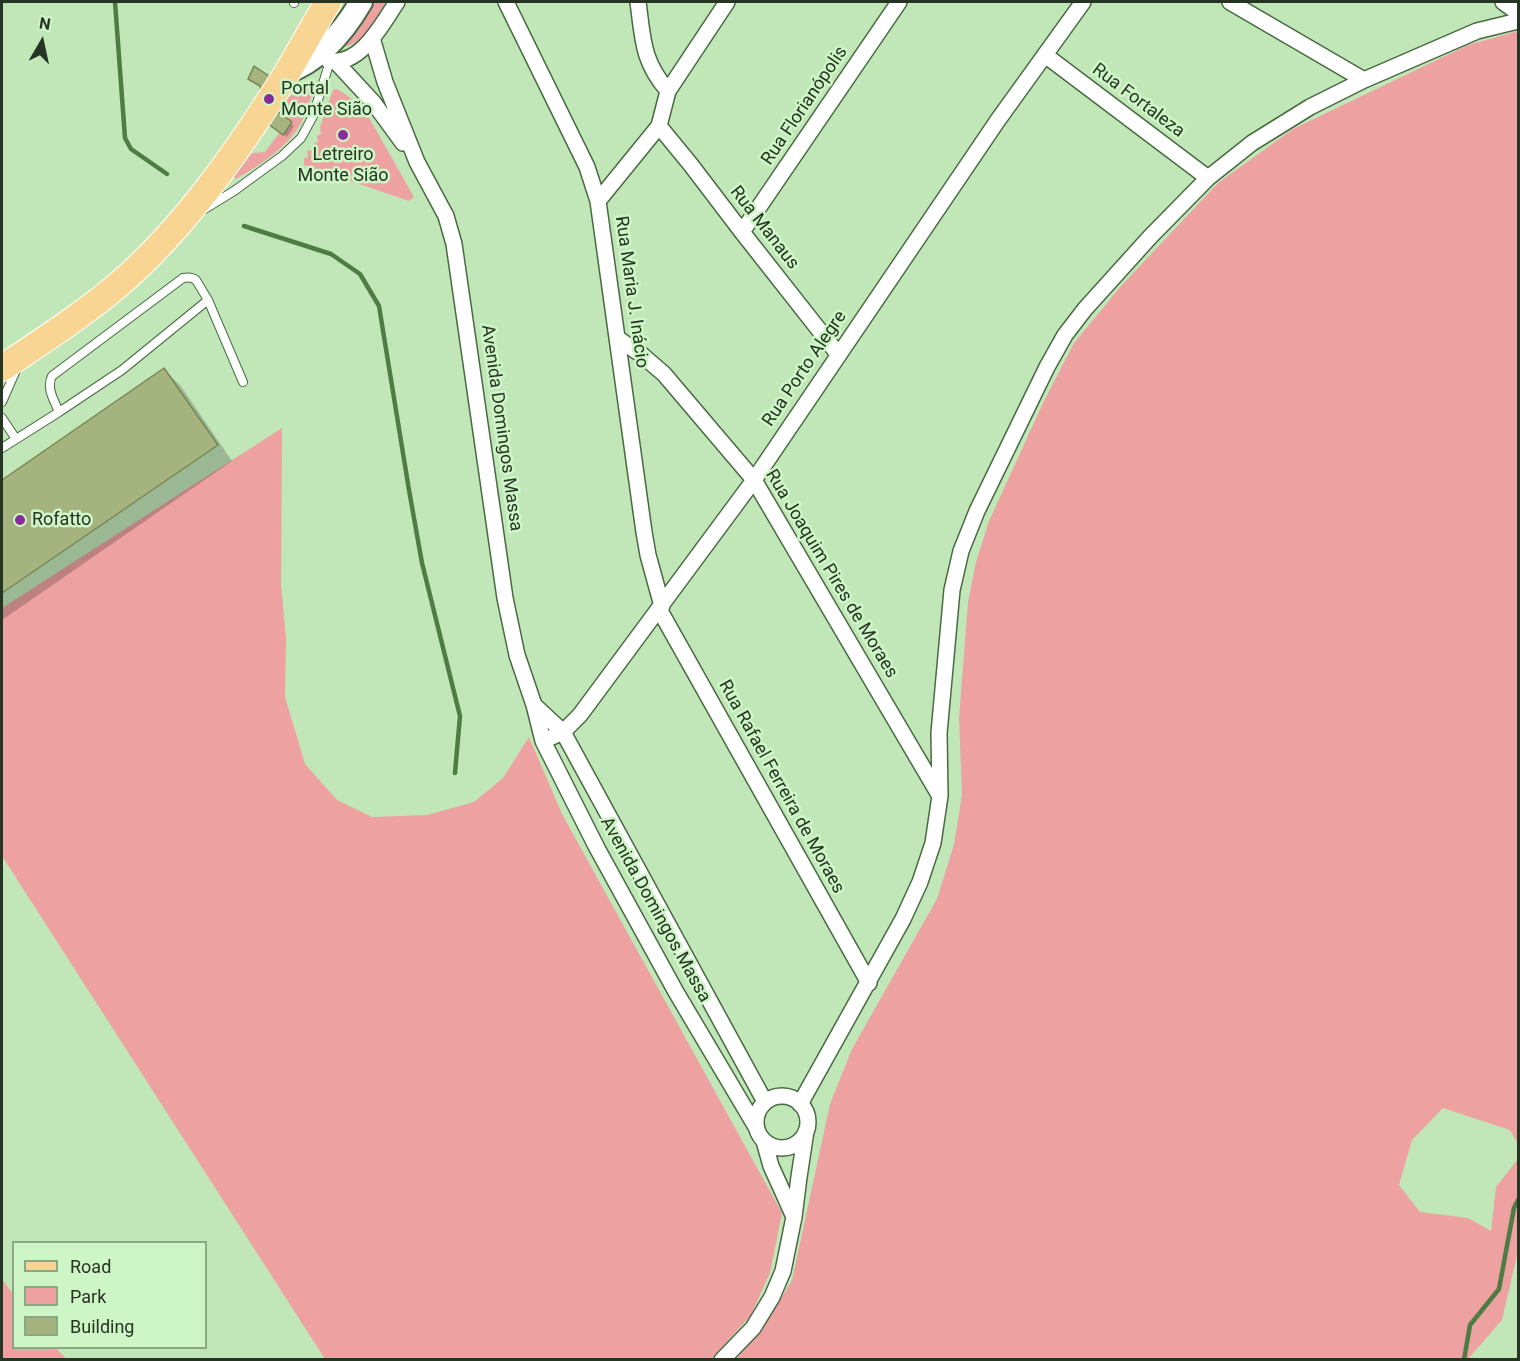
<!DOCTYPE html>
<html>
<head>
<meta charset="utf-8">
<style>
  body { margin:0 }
  #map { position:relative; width:1520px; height:1361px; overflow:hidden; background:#c1e7b9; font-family:Roboto,sans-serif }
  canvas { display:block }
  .frame { position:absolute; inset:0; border:3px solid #263423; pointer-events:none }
  .legend { position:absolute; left:12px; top:1241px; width:195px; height:108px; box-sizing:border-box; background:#cef5c6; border:2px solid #8ba885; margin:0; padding:8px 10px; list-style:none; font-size:18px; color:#263423 }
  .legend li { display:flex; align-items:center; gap:12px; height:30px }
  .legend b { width:30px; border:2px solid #8ba885 }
  .north { position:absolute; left:12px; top:12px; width:60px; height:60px; -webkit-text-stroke:4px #cef5c6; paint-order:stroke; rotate:9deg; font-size:16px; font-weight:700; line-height:24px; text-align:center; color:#263423 }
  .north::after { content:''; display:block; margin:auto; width:21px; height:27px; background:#263423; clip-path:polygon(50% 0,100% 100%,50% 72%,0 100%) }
</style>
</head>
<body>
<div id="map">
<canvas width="1520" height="1361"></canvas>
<div class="frame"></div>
<ul class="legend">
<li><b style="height:8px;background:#f8d592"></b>Road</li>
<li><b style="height:16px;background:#eda2a1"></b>Park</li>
<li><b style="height:16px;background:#a5b37e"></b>Building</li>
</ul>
<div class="north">N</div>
</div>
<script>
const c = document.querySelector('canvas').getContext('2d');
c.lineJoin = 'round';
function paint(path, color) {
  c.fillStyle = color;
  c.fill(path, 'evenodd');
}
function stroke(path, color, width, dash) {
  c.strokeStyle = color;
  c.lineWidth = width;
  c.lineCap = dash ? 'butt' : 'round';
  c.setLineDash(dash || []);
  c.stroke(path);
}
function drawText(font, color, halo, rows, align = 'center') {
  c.font = font + ' Roboto,sans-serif';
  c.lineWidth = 5;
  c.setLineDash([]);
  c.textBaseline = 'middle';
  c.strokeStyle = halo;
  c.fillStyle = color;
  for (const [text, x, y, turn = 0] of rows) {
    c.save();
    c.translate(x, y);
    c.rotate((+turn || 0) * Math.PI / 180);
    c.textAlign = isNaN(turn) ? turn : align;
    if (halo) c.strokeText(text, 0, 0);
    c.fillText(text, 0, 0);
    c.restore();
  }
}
paint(new Path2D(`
  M 371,2 L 386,2 C 375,21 367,42 343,47 Z
  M 1518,31 L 1518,1144 L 1510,1130 L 1443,1108 L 1412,1140 L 1399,1185 L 1420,1212 L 1468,1218 L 1491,1231 L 1496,1187 L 1518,1159 L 1518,1251 L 1502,1320 L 1468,1359 L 736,1360 L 770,1317 L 792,1280 L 830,1104 L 852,1049 L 937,899 L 954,844 L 962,795 L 959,718 L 968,602 L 976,562 L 989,521 L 1044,401 L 1074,343 L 1121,286 L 1218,183 L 1293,129 L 1468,45 Z
  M 306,87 L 314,87 C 312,94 310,102 307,110 C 295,143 265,162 236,179 L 234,177 L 252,153 L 265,152 L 280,132 L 284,134 L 291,122 L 279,112 L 289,97 Z
  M 337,89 C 350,97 359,103 368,116 L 414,197 L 409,201 L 304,165 L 304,158 L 308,157 L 307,151 L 312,150 L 313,144 L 318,142 L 317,136 L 321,134 L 320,127 L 333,90 Z
  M 282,428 L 281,585 L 286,638 L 285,697 L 305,764 L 337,800 L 372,817 L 427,815 L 474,802 L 503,778 L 529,737 L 562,814 L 782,1213 L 770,1273 L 751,1315 L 711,1359 L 325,1359 L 2,856 L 2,608 Z
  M 2,1279 L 13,1294 L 14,1348 L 56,1348 L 66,1359 L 2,1359 Z`), '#eda2a1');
paint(new Path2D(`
  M 253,82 L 275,82 L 279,115 L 294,126 L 287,137 L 273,127 L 261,87 Z
  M 164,370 L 180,385 L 232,461 L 2,620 L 2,482 Z`), '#0003');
stroke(new Path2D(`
  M 115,2 L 125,138 L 131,149 L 167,174
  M 244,226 L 331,254 L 360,274 L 379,306 L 409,490 L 422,563 L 460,716 L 455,773
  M 1464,1360 L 1470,1325 L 1499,1289 L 1514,1208 L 1518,1200`), '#4f7c45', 4.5);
const building = new Path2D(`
  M 254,66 L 272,78 L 277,111 L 292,122 L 283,135 L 268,124 L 260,86 L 248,79 Z
  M 164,368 L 218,445 L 2,593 L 2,480 Z`);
paint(building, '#a5b37e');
stroke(building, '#788552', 1.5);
const lane = new Path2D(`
  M 294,2 L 294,3
  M 203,210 L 234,191 L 282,156 L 301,138 L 313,116 L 330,61
  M 2,402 L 17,368
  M 59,412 C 54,400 46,388 52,376 L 183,278 C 188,277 192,277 196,280 L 208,300 L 243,382
  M 2,418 L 16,439
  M 2,448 L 59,412 L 122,370 L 208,300`);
const street = new Path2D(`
  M 506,2 L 587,167 L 598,201 L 644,532 L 648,555 L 662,606
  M 638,2 C 643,39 642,61 668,91
  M 1230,2 L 1364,80
  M 1503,2 L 1518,13
  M 372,38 L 385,82 L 417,162 L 446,216 L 454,244 L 505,598 L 517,655 L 534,705 L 543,741 L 597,848 L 676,992 L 756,1127
  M 1045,55 L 1208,178
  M 329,61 C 361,66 382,24 397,2
  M 336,62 L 373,102 L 403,143
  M 659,126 L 691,165 L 742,232 L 838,354
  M 598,201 L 659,126 L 668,91 L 727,2
  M 742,232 L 899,2
  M 617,338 L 642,355 L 664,374 L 754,480 L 938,793
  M 659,609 L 869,983
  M 534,705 L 563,732 L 765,1102
  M 543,741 L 563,732 L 580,715 L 754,480 L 998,120 L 1083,2
  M756 1122a26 26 0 1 1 52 0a26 26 0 1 1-52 0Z
  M 800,1104 L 903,919 L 920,882 L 933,843 L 940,796 L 939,733 L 952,590 L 961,551 L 977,511 L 1047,367 L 1065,335 L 1085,309 L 1150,237 L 1208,178 L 1252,143 L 1310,107 L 1364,80 L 1477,31 L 1518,21
  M 764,1141 L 771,1166 L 794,1217
  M 722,1360 L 753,1328 L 772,1297 L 783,1271 L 794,1217 L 799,1177 L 806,1131`);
const secondary = new Path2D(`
  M 287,72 C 321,60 344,31 361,2`);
const primary = new Path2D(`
  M 2,368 C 41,342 81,316 117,286 C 185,228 240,148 287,73 C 301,49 314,25 328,2`);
stroke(lane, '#486a41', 10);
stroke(street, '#486a41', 18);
stroke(secondary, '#486a41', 26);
stroke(primary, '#fff', 28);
stroke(lane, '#fff', 8);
stroke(street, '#fff', 15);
stroke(secondary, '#fff', 22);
stroke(primary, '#f8d592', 26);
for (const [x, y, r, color] of [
  [269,99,6,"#862d99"],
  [343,135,6,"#862d99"],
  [20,520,6,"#862d99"]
]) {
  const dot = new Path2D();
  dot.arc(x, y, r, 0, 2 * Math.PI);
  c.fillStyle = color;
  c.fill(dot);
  stroke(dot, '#cef5c6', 2);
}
drawText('18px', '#263423', '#cef5c6', [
  ["Portal",281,89],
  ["Monte Sião",281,110],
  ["Letreiro",343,155,"center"],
  ["Monte Sião",343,176,"center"],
  ["Rofatto",32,520]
], 'left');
drawText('18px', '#263423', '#cef5c6', [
  ["Rua Fortaleza",1138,101,37],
  ["Rua Florianópolis",805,106,-56],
  ["Rua Manaus",764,228,52],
  ["Rua Maria J. Inácio",631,292,82],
  ["Rua Porto Alegre",805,369,-56],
  ["Avenida Domingos Massa",501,428,82],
  ["Rua Joaquim Pires de Moraes",831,574,59],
  ["Rua Rafael Ferreira de Moraes",781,787,61],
  ["Avenida Domingos Massa",655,910,61]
]);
</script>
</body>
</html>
